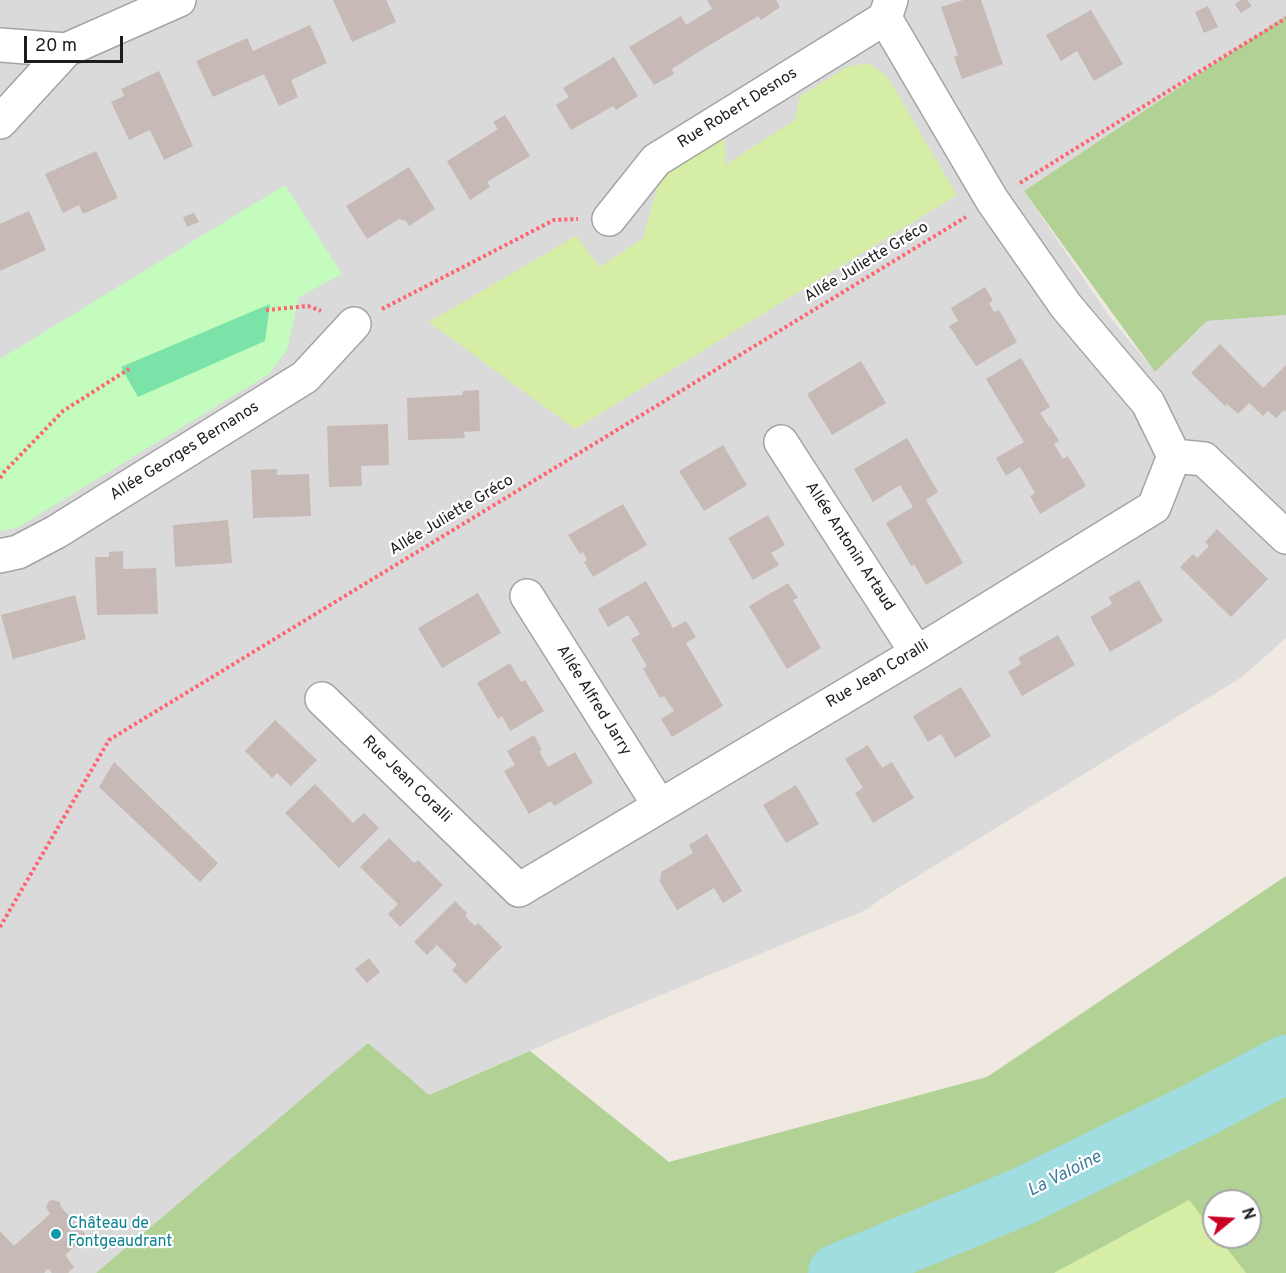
<!DOCTYPE html>
<html>
<head>
<meta charset="utf-8">
<style>
  body { margin:0 }
  #map { position:relative; width:1286px; height:1273px; overflow:hidden; background:#efe9e2; font-family:Overpass,sans-serif }
  canvas { display:block }
  .north { position:absolute; left:1202px; top:1189px; width:60px; height:60px; box-sizing:border-box; background:#fff; border:2px solid #a5a5a5; border-radius:50%; rotate:72deg; font-size:16px; font-weight:700; line-height:24px; text-align:center; color:#1d1d1d }
  .north::after { content:''; display:block; margin:auto; width:21px; height:27px; background:#cb0025; clip-path:polygon(50% 0,100% 100%,50% 72%,0 100%) }
  .scale { position:absolute; left:24px; top:36px; width:99px; height:27px; box-sizing:border-box; border:3px solid #1d1d1d; border-top:0; padding-left:8px; font-size:18px; line-height:21px; white-space:nowrap; color:#1d1d1d; -webkit-text-stroke:4px #fff; paint-order:stroke }
</style>
</head>
<body>
<div id="map">
<canvas width="1286" height="1273"></canvas>
<div class="north">N</div>
<div class="scale">20 m</div>
</div>
<script>
const c = document.querySelector('canvas').getContext('2d');
c.lineJoin = 'round';
function paint(path, color) {
  c.fillStyle = color;
  c.fill(path, 'evenodd');
}
function stroke(path, color, width, dash) {
  c.strokeStyle = color;
  c.lineWidth = width;
  c.lineCap = dash ? 'butt' : 'round';
  c.setLineDash(dash || []);
  c.stroke(path);
}
function drawText(font, color, halo, rows, align = 'center') {
  c.font = font + ' Overpass,sans-serif';
  c.lineWidth = 4.5;
  c.setLineDash([]);
  c.textBaseline = 'middle';
  c.strokeStyle = halo;
  c.fillStyle = color;
  for (const [text, x, y, turn = 0] of rows) {
    c.save();
    c.translate(x, y);
    c.rotate((+turn || 0) * Math.PI / 180);
    c.textAlign = isNaN(turn) ? turn : align;
    if (halo) c.strokeText(text, 0, 0);
    c.fillText(text, 0, 0);
    c.restore();
  }
}
paint(new Path2D(`
  M 0,0 L 1286,0 L 1286,16 L 1024,191 L 1109,316 L 1155,372 L 1207,321 L 1286,315 L 1286,638 L 1242,677 L 882,898 L 868,909 L 613,1015 L 428,1095 L 368,1044 L 96,1273 L 0,1273 Z`), '#dbdada');
paint(new Path2D(`
  M 868,63 L 887,76 L 957,195 L 575,429 L 429,322 L 576,236 L 600,267 L 643,238 L 661,174 L 725,135 L 725,165 L 795,120 L 800,96 L 847,67 Z
  M 1189,1199 L 1214,1232 L 1214,1237 L 1218,1237 L 1246,1273 L 1054,1273 Z`), '#d5eda5');
paint(new Path2D(`
  M 1286,16 L 1286,315 L 1207,321 L 1155,372 L 1024,191 Z
  M 1286,876 L 1286,1273 L 1246,1273 L 1218,1237 L 1250,1237 L 1250,1201 L 1214,1201 L 1214,1232 L 1189,1200 L 1054,1273 L 96,1273 L 368,1043 L 429,1095 L 530,1051 L 669,1162 L 987,1077 Z`), '#b2d195');
paint(new Path2D(`
  M 285,185 L 342,274 L 299,297 L 287,350 L 269,374 L 17,528 L 0,531 L 0,359 Z`), '#c3fcbc');
paint(new Path2D(`
  M 270,304 L 265,341 L 138,397 L 121,367 Z`), '#7be3a8');
stroke(new Path2D(`
  M 837,1273 L 1021,1197 L 1201,1109 L 1286,1064`), '#a0dde0', 58);
paint(new Path2D(`
  M 333,0 L 386,0 L 396,22 L 352,42 Z
  M 707,0 L 776,0 L 780,7 L 761,20 L 758,16 L 700,51 L 672,69 L 674,74 L 654,85 L 629,47 L 681,16 L 686,25 L 712,9 Z
  M 963,0 L 981,0 L 1003,64 L 962,79 L 954,57 L 958,55 L 941,7 Z
  M 1241,0 L 1247,0 L 1252,6 L 1241,13 L 1235,4 Z
  M 1208,6 L 1218,27 L 1204,33 L 1195,12 Z
  M 1091,10 L 1123,64 L 1094,81 L 1077,51 L 1061,61 L 1046,35 Z
  M 310,25 L 327,63 L 291,80 L 298,97 L 279,106 L 264,74 L 213,97 L 196,61 L 247,38 L 253,51 Z
  M 614,57 L 638,96 L 616,110 L 613,106 L 571,130 L 556,105 L 569,97 L 563,88 Z
  M 159,71 L 193,146 L 164,160 L 150,130 L 129,140 L 111,102 L 124,96 L 121,89 Z
  M 505,115 L 530,156 L 487,182 L 490,187 L 470,200 L 447,161 L 498,129 L 493,122 Z
  M 96,151 L 118,198 L 83,214 L 79,205 L 63,213 L 45,174 Z
  M 409,167 L 435,209 L 409,226 L 406,221 L 399,219 L 367,239 L 346,206 Z
  M 29,211 L 46,250 L 0,271 L 0,224 Z
  M 194,213 L 199,222 L 187,227 L 183,217 Z
  M 985,287 L 993,301 L 989,303 L 994,312 L 999,310 L 1017,342 L 976,366 L 949,326 L 958,321 L 951,308 Z
  M 1220,344 L 1263,388 L 1286,365 L 1286,412 L 1284,410 L 1276,418 L 1268,411 L 1263,416 L 1249,403 L 1238,414 L 1227,404 L 1225,406 L 1191,373 Z
  M 1021,358 L 1050,407 L 1040,413 L 1049,427 L 1050,426 L 1059,441 L 1054,444 L 1063,459 L 1068,456 L 1086,486 L 1040,514 L 1030,496 L 1035,493 L 1020,467 L 1006,476 L 996,458 L 1024,442 L 986,379 Z
  M 861,361 L 886,403 L 832,435 L 807,394 Z
  M 479,390 L 480,431 L 464,432 L 465,438 L 408,440 L 407,398 L 462,395 L 463,391 Z
  M 388,424 L 389,465 L 361,466 L 362,486 L 329,487 L 327,426 Z
  M 907,438 L 938,492 L 926,500 L 963,563 L 926,585 L 914,564 L 911,566 L 886,523 L 913,507 L 900,485 L 873,502 L 854,469 Z
  M 723,445 L 747,485 L 704,511 L 679,471 Z
  M 277,469 L 277,475 L 309,474 L 311,516 L 253,518 L 251,470 Z
  M 623,504 L 647,545 L 593,577 L 584,562 L 587,560 L 583,552 L 580,554 L 568,535 Z
  M 768,515 L 785,545 L 771,553 L 779,565 L 753,580 L 728,538 Z
  M 228,520 L 232,563 L 175,567 L 173,525 Z
  M 1217,529 L 1268,579 L 1231,617 L 1180,567 L 1193,554 L 1197,558 L 1209,546 L 1205,542 Z
  M 123,551 L 123,569 L 156,568 L 158,614 L 97,615 L 95,557 L 109,557 L 109,552 Z
  M 1139,580 L 1163,621 L 1110,652 L 1090,617 L 1112,604 L 1109,597 Z
  M 646,581 L 673,628 L 686,621 L 696,637 L 686,643 L 723,706 L 672,737 L 661,719 L 674,711 L 664,696 L 660,698 L 643,669 L 647,666 L 631,639 L 640,634 L 628,615 L 608,627 L 598,609 Z
  M 788,583 L 798,598 L 793,600 L 821,648 L 787,669 L 749,606 Z
  M 478,593 L 501,633 L 442,668 L 418,628 Z
  M 75,595 L 86,639 L 13,659 L 1,615 Z
  M 1058,635 L 1075,665 L 1022,696 L 1008,672 L 1021,664 L 1018,658 Z
  M 510,663 L 521,682 L 525,680 L 544,711 L 510,731 L 502,716 L 498,719 L 477,683 Z
  M 961,687 L 991,736 L 955,758 L 941,734 L 928,742 L 913,716 Z
  M 275,720 L 317,760 L 291,786 L 277,773 L 272,778 L 245,751 Z
  M 534,735 L 542,750 L 539,751 L 548,767 L 575,752 L 593,783 L 554,806 L 551,801 L 529,814 L 504,771 L 515,765 L 507,751 Z
  M 868,745 L 882,768 L 892,762 L 914,798 L 873,823 L 855,793 L 863,788 L 845,759 Z
  M 114,762 L 218,863 L 200,882 L 99,787 Z
  M 315,784 L 353,823 L 364,813 L 379,828 L 339,868 L 285,813 Z
  M 796,785 L 819,824 L 786,843 L 763,805 Z
  M 707,834 L 742,891 L 723,903 L 714,888 L 677,910 L 660,882 L 661,872 L 693,853 L 689,845 Z
  M 389,838 L 414,863 L 418,860 L 443,885 L 400,927 L 388,914 L 398,904 L 360,867 Z
  M 455,901 L 467,913 L 465,916 L 475,926 L 478,923 L 502,947 L 466,984 L 452,970 L 457,965 L 437,945 L 427,955 L 414,942 Z
  M 369,958 L 380,972 L 367,983 L 355,969 Z
  M 52,1200 L 60,1202 L 61,1207 L 87,1236 L 65,1255 L 74,1267 L 68,1273 L 52,1273 L 48,1269 L 44,1273 L 0,1273 L 0,1231 L 14,1246 L 50,1214 L 46,1207 L 49,1201 Z`), '#c7b9b6');
const minor = new Path2D(`
  M 0,45 L 66,50
  M 0,122 L 66,50 L 179,0
  M 609,219 L 656,160 L 885,18 L 891,0
  M 781,442 L 917,653
  M 1174,456 L 1204,459 L 1286,537
  M 0,556 L 18,552 L 56,532 L 305,377 L 354,324
  M 527,596 L 659,805
  M 322,699 L 519,890 L 917,653 L 1154,507 L 1174,456 L 1148,403 L 1066,306 L 992,200 L 885,18`);
stroke(minor, '#a4a4a4', 36);
stroke(new Path2D(`
  M 1020,183 L 1286,18
  M 382,309 L 554,220 L 578,219
  M 266,310 L 308,306 L 321,311
  M 0,478 L 5,471 L 63,411 L 129,369
  M 0,927 L 109,740 L 966,217`), '#ff6470', 4, [3, 3]);
stroke(minor, '#fff', 33);
for (const [x, y, r, color] of [
  [56,1234,6,"#0f9aa8"]
]) {
  const dot = new Path2D();
  dot.arc(x, y, r, 0, 2 * Math.PI);
  c.fillStyle = color;
  c.fill(dot);
  stroke(dot, '#fff', 2);
}
drawText('16px', '#1d1d1d', '#fff', [
  ["Rue Robert Desnos",738,109,-32],
  ["Allée Juliette Gréco",867,263,-31],
  ["Allée Georges Bernanos",185,452,-32],
  ["Allée Juliette Gréco",452,516,-31],
  ["Allée Antonin Artaud",849,547,57],
  ["Rue Jean Coralli",878,675,-31],
  ["Allée Alfred Jarry",593,701,58],
  ["Rue Jean Coralli",406,780,44]
]);
drawText('16px', '#0d838f', '#fff', [
  ["Château de",68,1225],
  ["Fontgeaudrant",68,1243]
], 'left');
drawText('italic 18px', '#3c7d9a', '#fff', [
  ["La Valoine",1065,1175,-27]
]);
</script>
</body>
</html>
